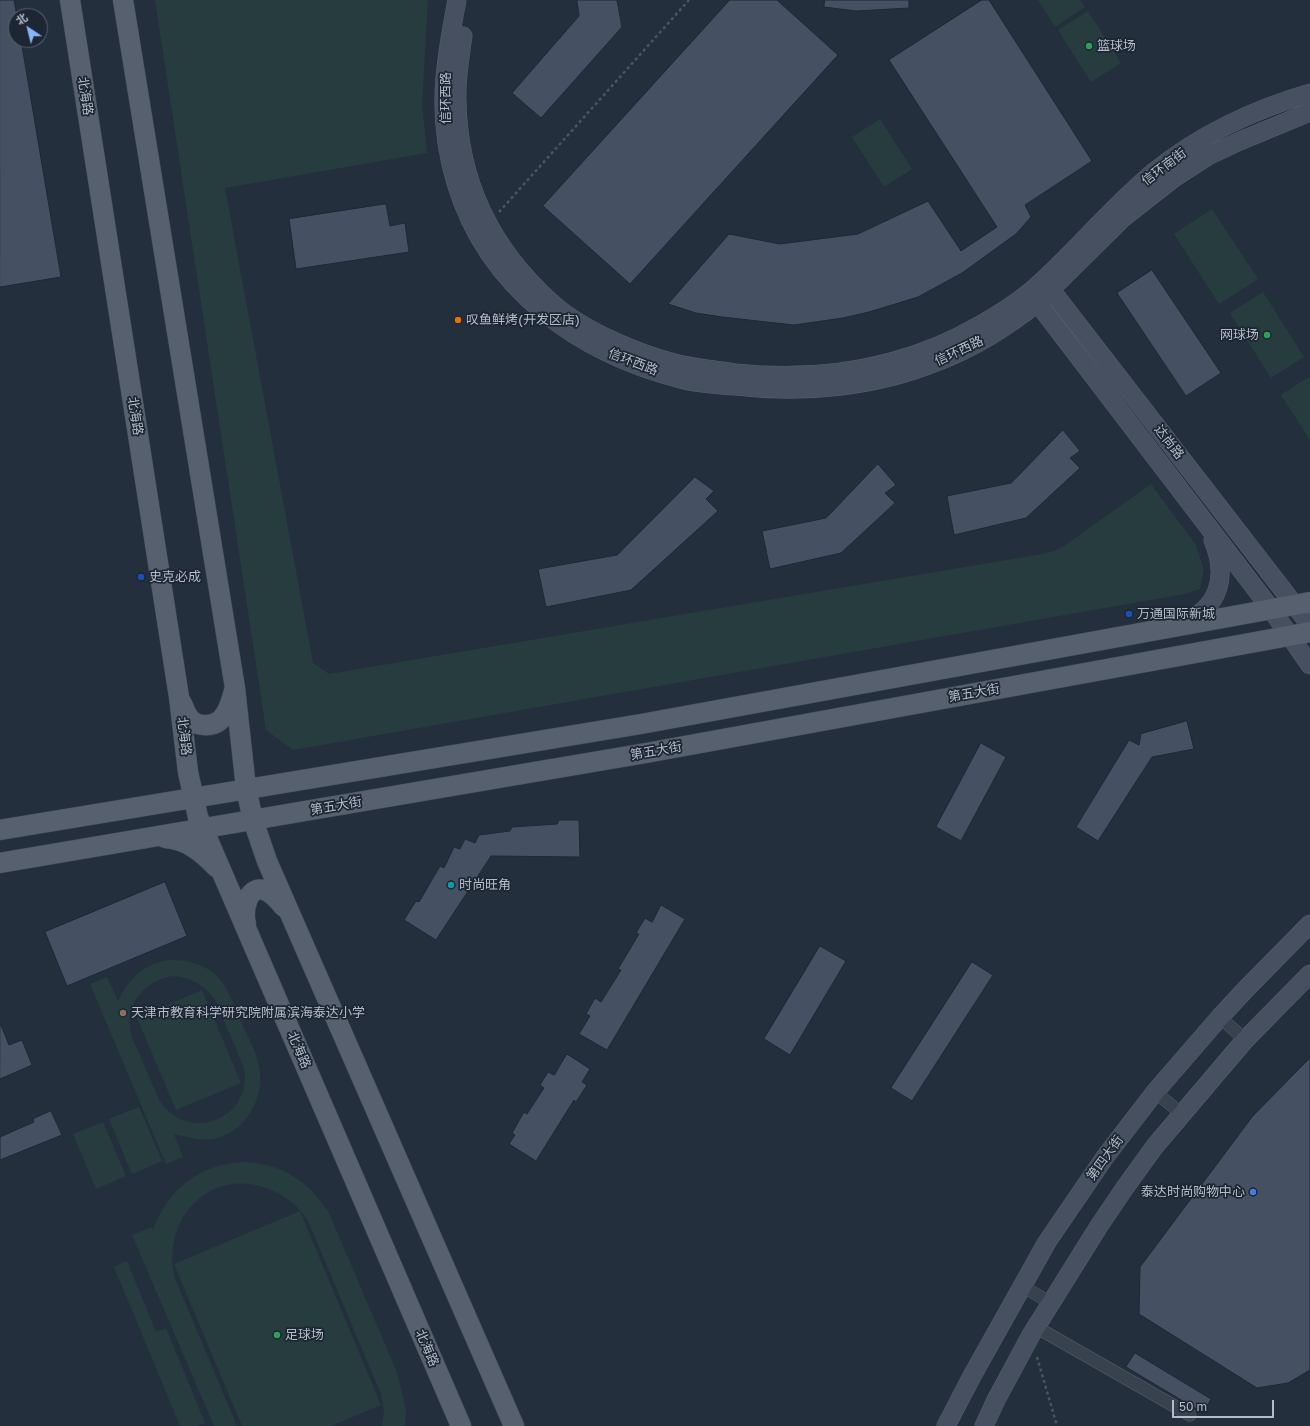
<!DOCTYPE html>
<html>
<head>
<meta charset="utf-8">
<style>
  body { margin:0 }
  #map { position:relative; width:1310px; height:1426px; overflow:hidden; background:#242f3e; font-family:"Golos Text","Noto Sans SC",sans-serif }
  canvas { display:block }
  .north { position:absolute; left:8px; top:8px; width:40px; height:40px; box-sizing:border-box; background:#1d2633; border:1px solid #59626f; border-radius:50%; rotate:325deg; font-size:11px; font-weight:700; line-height:16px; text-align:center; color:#b4bcc9 }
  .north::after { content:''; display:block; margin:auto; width:14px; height:18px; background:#8ab4f8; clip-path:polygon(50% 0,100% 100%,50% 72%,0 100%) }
  .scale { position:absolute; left:1172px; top:1400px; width:102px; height:18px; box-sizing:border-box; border:2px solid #b4bcc9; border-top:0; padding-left:5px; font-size:12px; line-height:14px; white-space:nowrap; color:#b4bcc9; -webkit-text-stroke:3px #1d2633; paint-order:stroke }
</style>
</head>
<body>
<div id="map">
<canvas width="1310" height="1426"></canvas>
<div class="north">北</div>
<div class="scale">50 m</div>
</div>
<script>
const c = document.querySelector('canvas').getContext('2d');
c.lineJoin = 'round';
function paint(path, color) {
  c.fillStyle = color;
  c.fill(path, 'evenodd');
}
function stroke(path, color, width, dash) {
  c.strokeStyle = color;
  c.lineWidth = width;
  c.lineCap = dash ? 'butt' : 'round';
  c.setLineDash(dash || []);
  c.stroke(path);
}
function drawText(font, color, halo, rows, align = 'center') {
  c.font = font + ' "Golos Text","Noto Sans SC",sans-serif';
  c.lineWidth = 3.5;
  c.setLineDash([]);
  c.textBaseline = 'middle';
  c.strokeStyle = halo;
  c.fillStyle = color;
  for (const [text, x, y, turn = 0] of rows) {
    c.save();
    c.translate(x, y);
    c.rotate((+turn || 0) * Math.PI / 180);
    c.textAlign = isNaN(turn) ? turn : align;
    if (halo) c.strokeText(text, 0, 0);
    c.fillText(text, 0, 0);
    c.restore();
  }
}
paint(new Path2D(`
  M 155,0 L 428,0 L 422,104 L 427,153 L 225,188 L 313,663 L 329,674 L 1048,553 L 1061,548 L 1151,484 L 1196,545 L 1204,570 L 1200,589 L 1185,594 L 293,750 L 266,730 Z
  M 1038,0 L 1080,0 L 1085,7 L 1055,27 Z
  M 1088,11 L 1121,63 L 1091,82 L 1058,30 Z
  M 880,119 L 912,169 L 884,187 L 852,137 Z
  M 1212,209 L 1258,279 L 1219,304 L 1174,234 Z
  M 1263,292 L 1304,357 L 1271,378 L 1230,313 Z
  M 1310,376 L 1310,440 L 1281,395 Z
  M 170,960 C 185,960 199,963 211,971 C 227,982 232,1002 240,1020 C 247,1036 259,1055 260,1073 C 263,1102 243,1134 213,1139 C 200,1141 187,1137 174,1134 L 183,1157 L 166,1164 L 90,984 L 107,977 L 118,1001 C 129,978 145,963 170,960 ZM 172,976 C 191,977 205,985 216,1001 C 222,1017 229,1033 236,1049 C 239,1057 244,1066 245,1075 C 246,1124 185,1141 159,1100 C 153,1085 146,1070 140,1055 C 137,1048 132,1041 131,1033 C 124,1004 145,981 172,976 Z
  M 202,990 L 241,1083 L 176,1110 L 137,1018 Z
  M 139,1107 L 162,1161 L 132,1174 L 109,1119 Z
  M 103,1122 L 126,1176 L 96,1189 L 73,1134 Z
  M 246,1162 C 285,1165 308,1181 329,1213 L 397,1372 L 406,1409 L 405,1426 L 382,1426 L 384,1411 L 381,1394 L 308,1221 C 299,1206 287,1197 271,1190 C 211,1164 158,1221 176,1281 L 237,1426 L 214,1426 L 132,1235 L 152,1227 L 153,1230 C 169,1188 200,1163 246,1162 Z
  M 300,1211 L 381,1405 L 331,1426 L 242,1426 L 174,1264 Z
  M 127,1261 L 156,1332 L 166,1328 L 205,1423 L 198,1426 L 180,1426 L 114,1267 Z`), '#263c3f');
const building = new Path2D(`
  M 0,0 L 14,0 L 17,16 L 16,16 L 16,40 L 21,40 L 61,277 L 0,287 Z
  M 577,0 L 617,0 L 622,27 L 541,118 L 512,93 L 579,16 Z
  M 730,0 L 777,0 L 838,55 L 630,284 L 543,206 Z
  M 825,0 L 909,0 L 909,8 L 856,11 L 824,7 Z
  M 982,0 L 989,0 L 1092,161 L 1025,205 L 1031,217 L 1016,234 L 962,273 L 918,297 L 869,312 L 843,318 L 794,325 L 722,317 L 696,313 L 668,304 L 729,234 L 780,244 L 858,234 L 928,201 L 961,251 L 997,227 L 889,60 Z
  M 386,204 L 390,226 L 405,223 L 409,252 L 296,269 L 289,219 Z
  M 1152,270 L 1221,373 L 1186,396 L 1117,293 Z
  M 1063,430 L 1080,451 L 1070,458 L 1080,468 L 1026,518 L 954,535 L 947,496 L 1011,483 Z
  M 878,464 L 896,485 L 885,493 L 895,503 L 841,553 L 770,569 L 762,531 L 826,518 Z
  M 695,477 L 714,491 L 706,499 L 718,511 L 631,590 L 546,607 L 538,569 L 617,555 Z
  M 1187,721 L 1194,749 L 1152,757 L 1098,841 L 1076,827 L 1129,740 L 1139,745 L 1141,734 Z
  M 981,743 L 1006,757 L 961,841 L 936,827 Z
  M 559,820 L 579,820 L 580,857 L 491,856 L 436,940 L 404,920 L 416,901 L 419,902 L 440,866 L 444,868 L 454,847 L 460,849 L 465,839 L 475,843 L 479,835 L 510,831 L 512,827 L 557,824 Z
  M 165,882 L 187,936 L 67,986 L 45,932 Z
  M 661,905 L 685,919 L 607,1050 L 579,1034 L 590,1016 L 586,1014 L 595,998 L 601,1002 L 621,970 L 618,969 L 639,934 L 636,933 L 645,918 L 652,922 Z
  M 820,946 L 846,961 L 790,1055 L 764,1039 Z
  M 972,962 L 993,975 L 912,1101 L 891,1088 Z
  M 0,1023 L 9,1045 L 22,1040 L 32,1065 L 0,1079 Z
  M 567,1054 L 590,1069 L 582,1082 L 587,1085 L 576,1102 L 574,1100 L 536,1161 L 509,1144 L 515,1135 L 512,1133 L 524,1112 L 527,1114 L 544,1088 L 540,1085 L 548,1072 L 554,1075 Z
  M 1310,1058 L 1310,1370 L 1288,1383 L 1257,1388 L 1139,1314 L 1140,1267 L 1252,1117 Z
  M 51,1111 L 62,1135 L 0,1160 L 0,1137 L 34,1122 L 33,1119 Z
  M 1135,1353 L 1211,1399 L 1203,1413 L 1126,1367 Z`);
paint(building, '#455162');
stroke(building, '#1f2835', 1);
const street = new Path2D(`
  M 1220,1017 L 1245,1040
  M 1155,1092 L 1182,1114
  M 1022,1286 L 1051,1303
  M 1036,1327 L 1190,1415`);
const secondary = new Path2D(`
  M 457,0 C 452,26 447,52 445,78 C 442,112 446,150 456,183 C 488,289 579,354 684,380 C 701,384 719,385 736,386 C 804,394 876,387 939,361 C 975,347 1007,327 1037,303 L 1123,218 L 1174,178 L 1208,156 L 1240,141 L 1310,112
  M 463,36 C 460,57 456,79 457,100 C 458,182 492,250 553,304 C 584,331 638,354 678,364 C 697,368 716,370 735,373 C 823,382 905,369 982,324 C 998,315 1015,304 1030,292 C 1074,254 1110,208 1155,171 C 1200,135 1255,109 1310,93
  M 1045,282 L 1310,625
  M 1030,293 L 1271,609 L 1310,665
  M 1181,623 C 1220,609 1228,576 1213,540
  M 946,1426 L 972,1376 L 1047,1242 L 1105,1157 L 1155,1092 L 1220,1017 L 1245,990 L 1310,924
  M 984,1426 L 996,1400 L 1031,1335 L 1099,1226 L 1124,1189 L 1155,1146 L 1245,1040 L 1310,974`);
const primary = new Path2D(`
  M 70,0 L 179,697 L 188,772 L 198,817 L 461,1426
  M 123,0 L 235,688 L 246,788 L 253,820 L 267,861 L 514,1426
  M 181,702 C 184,707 185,712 188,716 C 192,722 197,725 204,725 C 224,727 230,706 234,691
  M 0,830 L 641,724 L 1310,602
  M 165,838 C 186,839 202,852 216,867
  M 0,863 L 646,753 L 1310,632
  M 246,924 C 243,912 246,886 264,890 C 272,892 279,901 284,907`);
stroke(street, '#565f6c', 13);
stroke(secondary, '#565f6c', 19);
stroke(primary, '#414a57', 21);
stroke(new Path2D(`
  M 499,212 L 689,0
  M 1037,1357 L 1057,1426`), '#44595c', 2.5, [3, 3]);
stroke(street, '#38414e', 12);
stroke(secondary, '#465061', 18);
stroke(primary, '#56606e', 20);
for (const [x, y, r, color] of [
  [1089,46,4,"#2e9e5b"],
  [458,320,4,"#e8710a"],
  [1267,335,4,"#2e9e5b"],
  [141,577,4,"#1a4fb4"],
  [1129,614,4,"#1a4fb4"],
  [451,885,4,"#0f9aa8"],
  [123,1013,4,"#8d6e63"],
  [1253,1192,4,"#3f7fe0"],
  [277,1335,4,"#2e9e5b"]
]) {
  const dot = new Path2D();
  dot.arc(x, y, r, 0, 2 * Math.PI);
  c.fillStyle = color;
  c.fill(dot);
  stroke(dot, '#1d2633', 1.5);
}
drawText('13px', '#b4bcc9', '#1d2633', [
  ["篮球场",1097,46],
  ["叹鱼鲜烤(开发区店)",466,320],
  ["网球场",1259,335,"right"],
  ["史克必成",149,577],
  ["万通国际新城",1137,614],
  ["时尚旺角",459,885],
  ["天津市教育科学研究院附属滨海泰达小学",131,1013],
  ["泰达时尚购物中心",1245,1192,"right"],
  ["足球场",285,1335]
], 'left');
drawText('13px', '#b4bcc9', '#1d2633', [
  ["北海路",85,96,81],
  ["信环西路",446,98,-90],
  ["信环南街",1164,167,-37],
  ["信环西路",959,351,-25],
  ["信环西路",633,362,21],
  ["北海路",135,416,81],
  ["达尚路",1169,442,52],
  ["第五大街",974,693,-10],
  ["北海路",184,736,83],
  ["第五大街",656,751,-10],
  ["第五大街",336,806,-10],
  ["北海路",299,1050,67],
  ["第四大街",1105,1158,-54],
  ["北海路",427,1348,67]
]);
</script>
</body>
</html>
